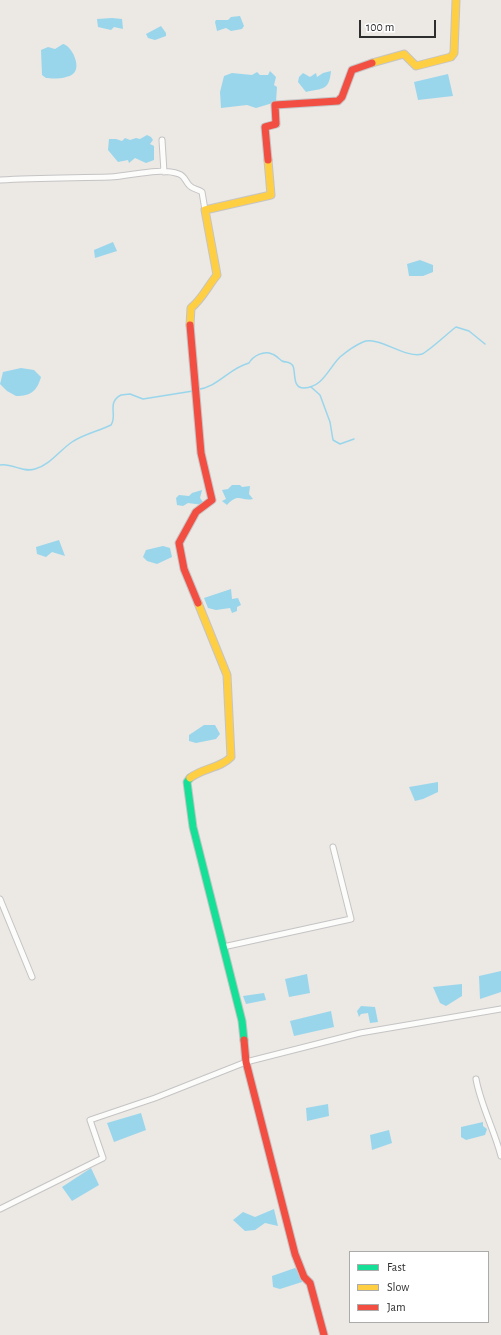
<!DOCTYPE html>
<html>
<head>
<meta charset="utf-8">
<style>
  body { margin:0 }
  #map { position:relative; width:501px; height:1335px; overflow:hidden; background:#ece8e4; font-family:"Alegreya Sans",sans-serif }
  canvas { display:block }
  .legend { position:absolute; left:349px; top:1251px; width:140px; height:72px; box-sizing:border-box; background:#fff; border:1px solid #ababab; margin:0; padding:5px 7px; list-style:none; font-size:12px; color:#2e2e2e }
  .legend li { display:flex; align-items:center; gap:8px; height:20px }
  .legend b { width:20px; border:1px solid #ababab }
  .scale { position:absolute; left:359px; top:20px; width:77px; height:18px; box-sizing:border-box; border:2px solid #2e2e2e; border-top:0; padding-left:5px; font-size:12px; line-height:14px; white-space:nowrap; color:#2e2e2e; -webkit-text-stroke:3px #fff; paint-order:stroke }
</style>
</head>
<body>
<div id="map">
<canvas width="501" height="1335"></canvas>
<ul class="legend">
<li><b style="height:5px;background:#16e098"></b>Fast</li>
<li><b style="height:5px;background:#ffcf43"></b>Slow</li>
<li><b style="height:5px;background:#f24e42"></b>Jam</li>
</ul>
<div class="scale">100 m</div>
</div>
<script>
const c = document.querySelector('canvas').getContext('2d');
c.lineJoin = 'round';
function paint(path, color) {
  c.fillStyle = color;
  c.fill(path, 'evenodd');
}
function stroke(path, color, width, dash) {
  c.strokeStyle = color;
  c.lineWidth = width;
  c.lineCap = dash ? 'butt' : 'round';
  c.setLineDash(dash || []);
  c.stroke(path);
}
paint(new Path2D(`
  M 240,16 L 244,26 L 242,29 L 231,31 L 226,28 L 217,31 L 215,22 L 216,20 L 228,20 L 231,17 Z
  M 112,18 L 122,19 L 123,29 L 114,27 L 111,30 L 98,27 L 97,19 Z
  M 161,26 L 166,33 L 166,36 L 155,40 L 148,38 L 146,34 Z
  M 63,44 C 72,46 81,66 74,73 C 68,79 54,79 46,78 L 42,75 L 41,50 L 48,47 L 55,49 Z
  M 270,71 L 276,77 L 274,85 L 277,87 L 276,102 L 256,108 L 247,105 L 221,108 L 220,92 L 224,76 L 232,73 L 252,75 L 257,72 L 260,75 L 268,75 Z
  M 331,71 C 329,91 323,88 306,92 L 298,82 L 299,77 L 303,73 L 310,77 L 316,73 L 317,77 L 323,73 Z
  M 448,74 L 453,96 L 418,100 L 414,82 Z
  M 147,135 L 151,137 L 153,140 L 150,144 L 154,146 L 154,160 L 146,163 L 135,158 L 129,163 L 128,160 L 118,162 L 108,150 L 109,139 L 116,139 L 122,141 L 125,138 L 130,140 L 136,138 L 140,139 Z
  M 113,242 L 117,251 L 95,258 L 94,250 Z
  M 420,260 L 433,265 L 433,272 L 423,276 L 409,276 L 407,264 Z
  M 21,368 L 34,370 L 41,377 C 37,391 31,396 16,396 L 7,391 L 0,384 L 3,372 Z
  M 232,485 L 240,485 L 242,487 L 250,486 L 249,494 L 253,499 C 241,502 239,492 227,505 L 222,501 L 226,499 L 222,490 L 228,489 Z
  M 202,490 L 200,498 L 203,502 L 203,505 L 188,503 L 183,506 L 177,505 L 176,498 L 179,495 L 189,496 L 192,493 Z
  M 59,540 L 65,556 L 52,552 L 46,557 L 37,554 L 36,547 Z
  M 163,546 L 170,548 L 172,557 L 157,564 L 147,561 L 143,557 L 146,550 Z
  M 231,589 L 232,599 L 238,598 L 241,605 L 237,607 L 237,611 L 232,613 L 230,608 L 216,610 L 208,608 L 204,598 Z
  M 204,725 L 215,725 L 220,734 L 216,739 L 196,743 L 189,741 L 189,735 Z
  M 438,782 L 438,792 L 423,799 L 415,801 L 409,787 Z
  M 501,971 L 501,992 L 480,999 L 479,976 Z
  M 307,974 L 310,993 L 289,997 L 285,979 Z
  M 462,984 L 462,996 L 446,1006 L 440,1003 L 433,987 Z
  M 264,993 L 266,1000 L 246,1004 L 243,996 Z
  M 361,1006 L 375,1007 L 378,1022 L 370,1023 L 368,1013 L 361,1014 L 359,1017 L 357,1011 Z
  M 331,1011 L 334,1027 L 294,1036 L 290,1021 Z
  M 328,1104 L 329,1116 L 307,1121 L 306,1108 Z
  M 141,1113 L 146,1130 L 114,1142 L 107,1123 Z
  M 483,1122 L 483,1126 L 487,1129 L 485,1135 L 466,1140 L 461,1137 L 461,1127 Z
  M 389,1130 L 392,1143 L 372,1150 L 370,1135 Z
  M 91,1168 L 99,1185 L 72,1201 L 62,1187 Z
  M 274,1209 L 278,1226 L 265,1223 L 255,1230 L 245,1231 L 233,1220 L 243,1212 L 255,1217 Z
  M 295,1268 L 303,1275 L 302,1282 L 280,1289 L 273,1287 L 272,1276 Z`), '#99d6ec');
stroke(new Path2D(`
  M 311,387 L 320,395 L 330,422 L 333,440 L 340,444 L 354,439
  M 196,390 C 219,387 229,368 249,363 C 253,356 264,350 272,354 C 276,355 279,359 282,361 C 286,363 290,361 293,366 C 296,373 292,388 304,388 C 323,387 328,369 340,357 C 346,352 356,345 363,342 C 377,335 406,359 422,354 C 429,351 449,332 456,327 L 469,331 L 485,344
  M 0,465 C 13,463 22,473 35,469 C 50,465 60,450 72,442 C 84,434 99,431 111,425 C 118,415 106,403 121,395 L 130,394 L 143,399 L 193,391`), '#99d6ec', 1.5);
const street = new Path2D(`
  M 162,140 L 164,172
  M 0,180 C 37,178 73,178 110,177 C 132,176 158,167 179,174 C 185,176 185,181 189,185 C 192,189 198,189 202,192 L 205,210
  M 0,899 L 32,977
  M 223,947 L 351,919 L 333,847
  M 476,1079 C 481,1106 494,1129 501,1156
  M 0,1209 L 103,1158 L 90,1120 L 155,1098 L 246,1062 L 360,1033 L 501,1009`);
const fast = new Path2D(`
  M 190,778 L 187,782 L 193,827 L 242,1021 L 244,1040`);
const slow = new Path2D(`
  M 372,63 L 404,54 L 416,66 L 451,57 L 454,53 L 456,0
  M 190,325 L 191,308 C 202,299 208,286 217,275 L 205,210 L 271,195 L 268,160
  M 190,778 C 202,768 221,768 231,757 L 227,675 L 198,603`);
const jam = new Path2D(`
  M 268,160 L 265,127 L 276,124 L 275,105 L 338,101 L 342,97 L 352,70 L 372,63
  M 190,325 L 201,453 L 212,500 L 196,512 L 179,543 L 184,569 L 198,603
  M 244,1040 L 246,1062 L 295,1254 L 304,1277 L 310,1283 L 324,1335`);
stroke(street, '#c5c4c5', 7);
stroke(fast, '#c5c4c5', 9);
stroke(slow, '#c5c4c5', 9);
stroke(jam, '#c5c4c5', 9);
stroke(street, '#fcfcfb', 5);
stroke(fast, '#16e098', 7);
stroke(slow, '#ffcf43', 7);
stroke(jam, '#f24e42', 7);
</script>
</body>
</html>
